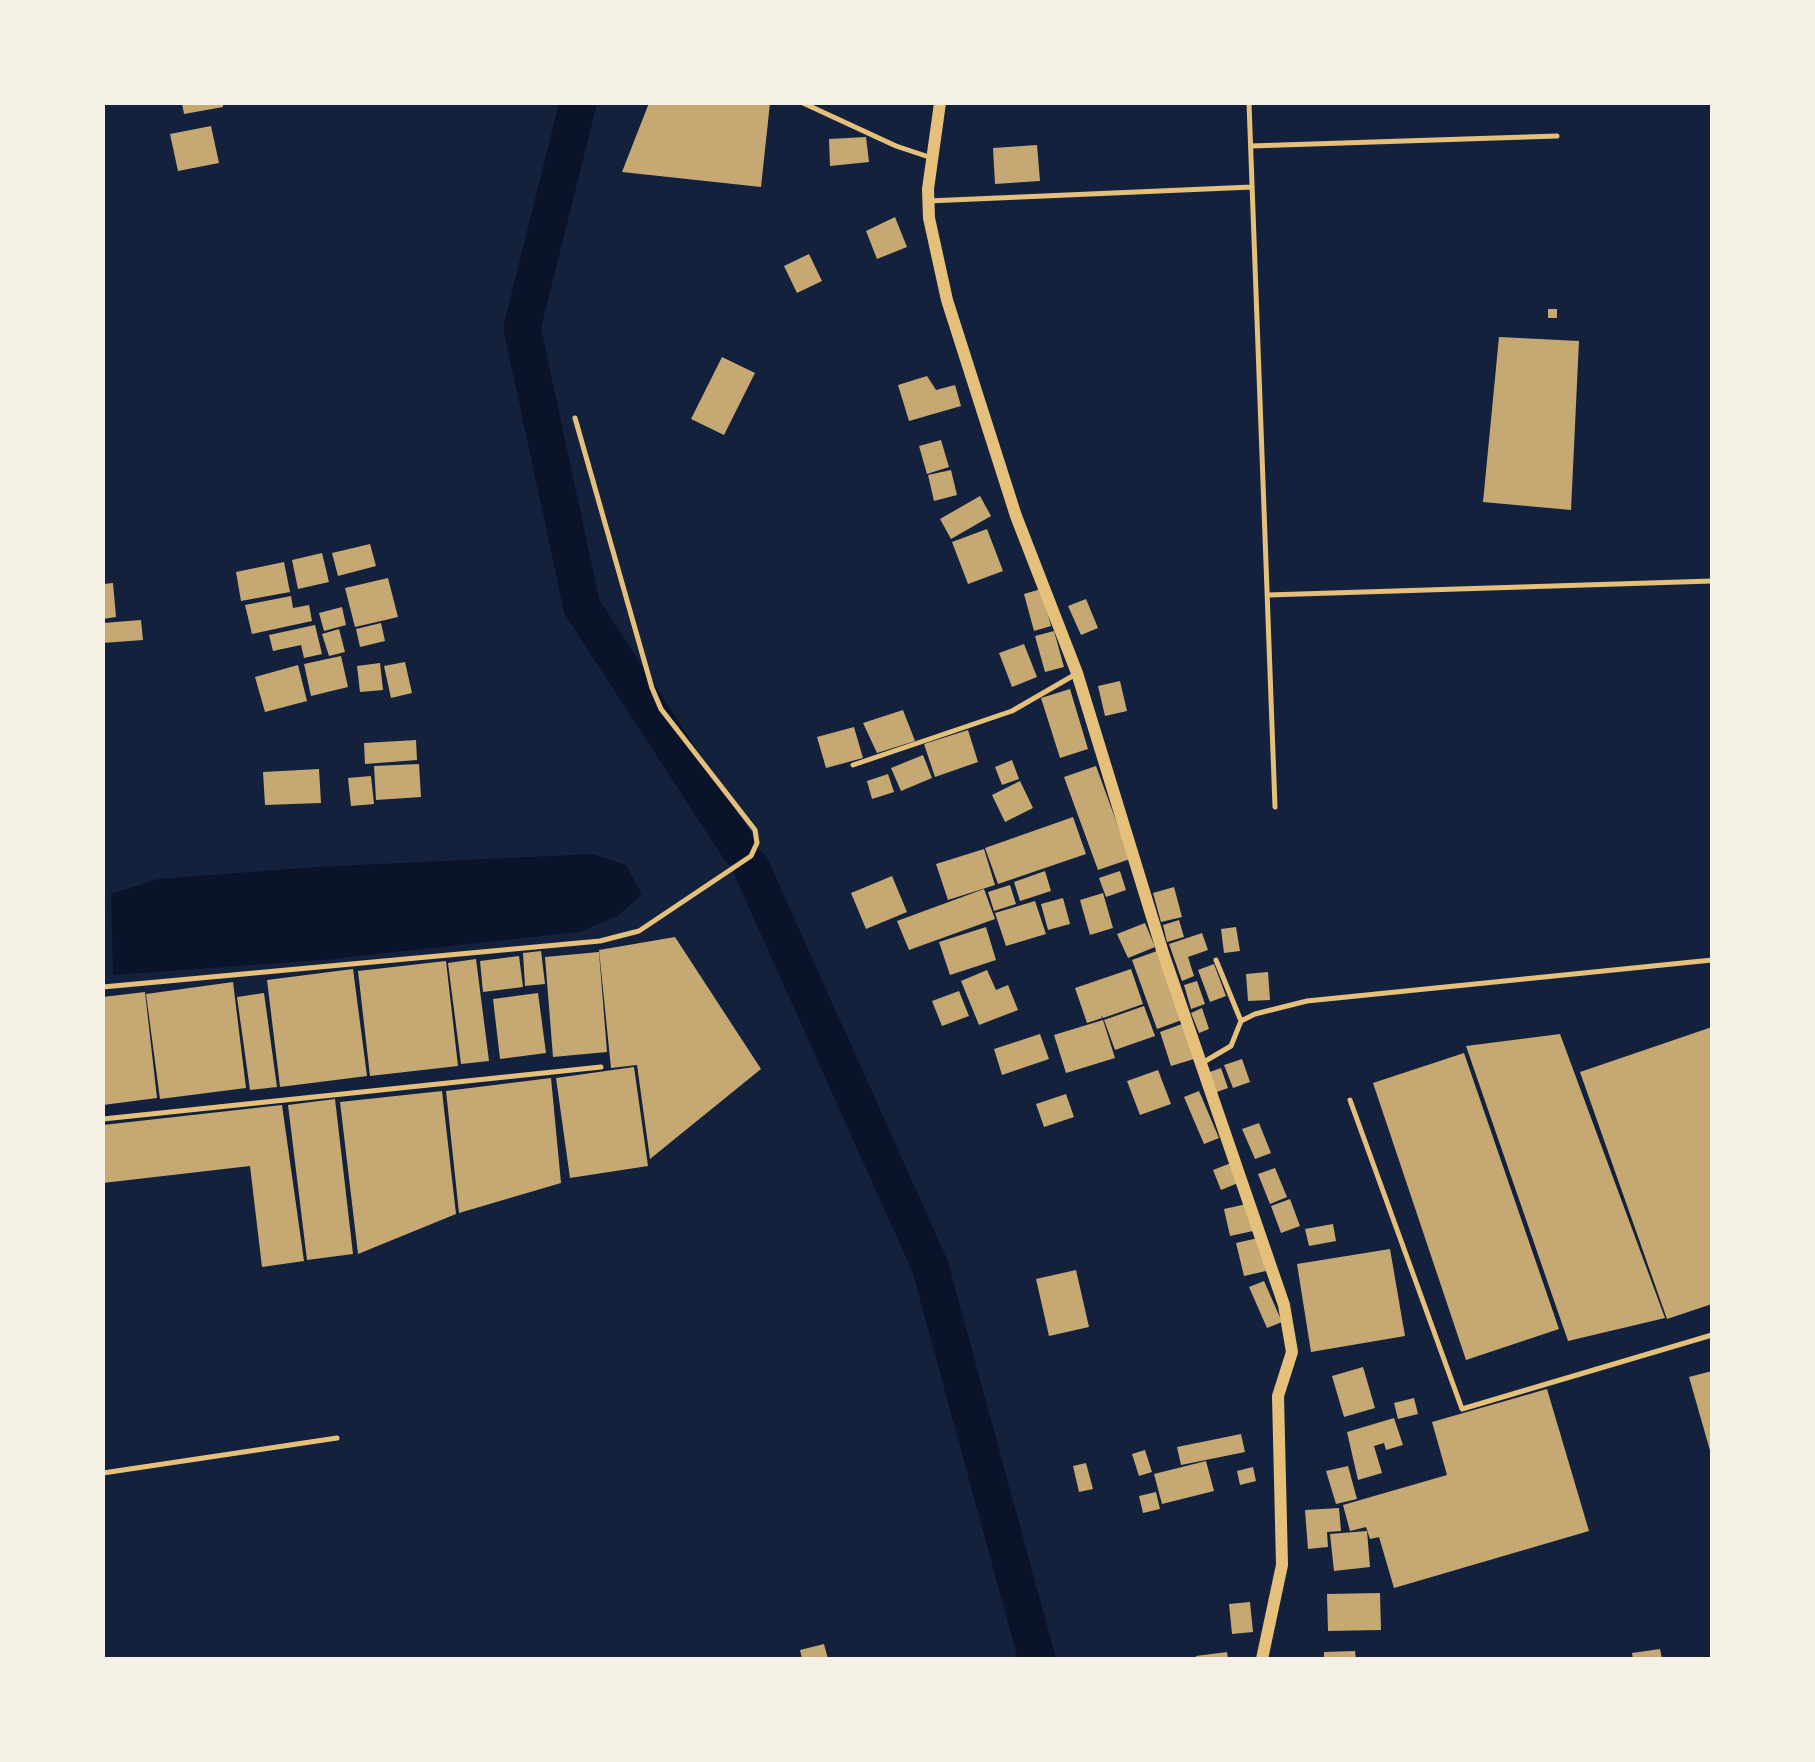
<!DOCTYPE html>
<html>
<head>
<meta charset="utf-8">
<style>
  body { margin:0 }
  #map { position:relative; width:1815px; height:1762px; overflow:hidden; background:#14213d; font-family:Lato,sans-serif }
  canvas { display:block }
  .frame { position:absolute; inset:0; border:105px solid #f6f1e7; pointer-events:none }
</style>
</head>
<body>
<div id="map">
<canvas width="1815" height="1762"></canvas>
<div class="frame"></div>
</div>
<script>
const c = document.querySelector('canvas').getContext('2d');
c.lineJoin = 'round';
function paint(path, color) {
  c.fillStyle = color;
  c.fill(path, 'evenodd');
}
function stroke(path, color, width, dash) {
  c.strokeStyle = color;
  c.lineWidth = width;
  c.lineCap = dash ? 'butt' : 'round';
  c.setLineDash(dash || []);
  c.stroke(path);
}
paint(new Path2D(`
  M 592,854 L 626,865 L 642,894 L 618,916 L 579,932 L 321,960 L 113,975 L 111,894 L 158,879 L 317,867 Z`), '#0b132b');
stroke(new Path2D(`
  M 578,103 L 522,328 L 582,607 L 740,850
  M 751,867 L 930,1266 L 1037,1659`), '#0b132b', 37);
paint(new Path2D(`
  M 182,103 L 223,103 L 223,107 L 184,114 Z
  M 649,103 L 770,103 L 761,187 L 622,172 Z
  M 211,126 L 219,163 L 178,171 L 170,134 Z
  M 866,137 L 869,162 L 830,166 L 829,139 Z
  M 1037,145 L 1040,181 L 995,184 L 993,148 Z
  M 895,217 L 907,247 L 877,259 L 866,231 Z
  M 809,254 L 822,281 L 797,293 L 784,266 Z
  M 1548,309 L 1557,309 L 1557,318 L 1548,318 Z
  M 1499,337 L 1579,341 L 1571,510 L 1483,502 Z
  M 722,357 L 755,373 L 724,435 L 691,419 Z
  M 927,376 L 936,390 L 955,385 L 961,406 L 909,421 L 898,385 Z
  M 941,440 L 949,467 L 927,474 L 919,446 Z
  M 951,470 L 957,495 L 934,501 L 928,475 Z
  M 980,496 L 991,516 L 951,539 L 940,519 Z
  M 987,529 L 1003,571 L 968,584 L 952,542 Z
  M 370,544 L 376,566 L 338,576 L 332,553 Z
  M 322,553 L 329,582 L 298,589 L 292,560 Z
  M 284,562 L 290,592 L 241,601 L 236,572 Z
  M 388,578 L 398,617 L 355,627 L 345,588 Z
  M 113,583 L 116,617 L 103,619 L 103,584 Z
  M 1041,589 L 1051,626 L 1034,631 L 1024,594 Z
  M 291,596 L 293,608 L 309,605 L 312,621 L 252,634 L 245,605 Z
  M 1086,599 L 1098,628 L 1081,635 L 1068,606 Z
  M 342,607 L 346,625 L 324,631 L 319,613 Z
  M 141,620 L 143,640 L 103,643 L 103,623 Z
  M 381,623 L 385,641 L 360,647 L 356,629 Z
  M 315,625 L 322,654 L 304,658 L 301,645 L 273,651 L 269,635 Z
  M 339,629 L 345,652 L 329,656 L 322,634 Z
  M 1054,631 L 1064,667 L 1045,672 L 1035,636 Z
  M 1024,644 L 1037,677 L 1012,687 L 999,653 Z
  M 341,656 L 348,687 L 311,696 L 304,664 Z
  M 405,662 L 412,693 L 391,698 L 384,666 Z
  M 380,663 L 383,690 L 360,692 L 357,666 Z
  M 298,665 L 307,701 L 265,712 L 255,677 Z
  M 1120,681 L 1127,711 L 1105,716 L 1098,686 Z
  M 1070,689 L 1088,749 L 1060,758 L 1041,698 Z
  M 903,710 L 915,741 L 877,753 L 863,723 Z
  M 854,727 L 863,758 L 826,768 L 817,737 Z
  M 968,730 L 978,762 L 935,777 L 924,744 Z
  M 416,740 L 417,760 L 365,764 L 364,743 Z
  M 923,755 L 932,778 L 901,791 L 891,768 Z
  M 1012,760 L 1019,779 L 1002,785 L 995,767 Z
  M 419,764 L 421,797 L 376,800 L 374,766 Z
  M 1096,766 L 1130,859 L 1098,870 L 1064,777 Z
  M 319,769 L 321,803 L 265,805 L 263,772 Z
  M 888,774 L 894,792 L 872,799 L 867,781 Z
  M 371,776 L 374,804 L 351,806 L 348,778 Z
  M 1020,781 L 1033,808 L 1005,822 L 992,795 Z
  M 1073,817 L 1086,854 L 998,884 L 985,848 Z
  M 984,849 L 995,885 L 948,900 L 936,864 Z
  M 1045,871 L 1051,891 L 1020,901 L 1014,882 Z
  M 1120,871 L 1126,890 L 1106,897 L 1099,878 Z
  M 892,876 L 907,912 L 866,929 L 851,893 Z
  M 1010,885 L 1016,904 L 994,911 L 988,892 Z
  M 1174,887 L 1182,917 L 1161,922 L 1153,893 Z
  M 984,889 L 995,919 L 909,950 L 897,921 Z
  M 1103,893 L 1113,928 L 1090,935 L 1080,900 Z
  M 1063,898 L 1070,924 L 1048,930 L 1041,904 Z
  M 1035,901 L 1046,934 L 1006,946 L 995,913 Z
  M 1179,920 L 1184,937 L 1167,942 L 1163,925 Z
  M 1145,923 L 1155,947 L 1128,958 L 1117,934 Z
  M 986,927 L 996,960 L 950,975 L 939,942 Z
  M 1236,927 L 1240,951 L 1224,953 L 1221,929 Z
  M 1202,933 L 1208,950 L 1188,957 L 1194,976 L 1182,981 L 1169,944 Z
  M 675,937 L 761,1069 L 650,1159 L 637,1065 L 611,1068 L 599,950 Z
  M 541,951 L 545,984 L 525,986 L 523,953 Z
  M 1157,951 L 1182,1020 L 1157,1029 L 1132,960 Z
  M 599,952 L 607,1052 L 553,1057 L 545,957 Z
  M 519,956 L 523,987 L 483,992 L 480,961 Z
  M 476,959 L 489,1061 L 461,1064 L 448,963 Z
  M 446,961 L 458,1066 L 370,1076 L 358,971 Z
  M 1214,964 L 1226,996 L 1210,1002 L 1198,970 Z
  M 353,969 L 367,1076 L 280,1087 L 267,980 Z
  M 1131,969 L 1143,1004 L 1103,1018 L 1101,1015 L 1102,1018 L 1087,1023 L 1075,988 Z
  M 987,970 L 996,990 L 1008,985 L 1018,1010 L 979,1025 L 961,981 Z
  M 1268,972 L 1270,1000 L 1248,1001 L 1246,974 Z
  M 1197,981 L 1205,1004 L 1191,1009 L 1184,985 Z
  M 233,982 L 246,1088 L 160,1099 L 146,994 Z
  M 959,991 L 969,1016 L 942,1026 L 932,1001 Z
  M 145,992 L 157,1098 L 103,1105 L 103,997 Z
  M 264,993 L 277,1087 L 250,1090 L 237,997 Z
  M 538,993 L 546,1053 L 500,1059 L 493,999 Z
  M 1144,1006 L 1155,1036 L 1115,1050 L 1104,1020 Z
  M 1202,1008 L 1209,1029 L 1199,1033 L 1191,1013 Z
  M 1103,1020 L 1115,1058 L 1066,1073 L 1054,1035 Z
  M 1182,1024 L 1194,1059 L 1171,1066 L 1160,1032 Z
  M 1712,1027 L 1712,1304 L 1667,1319 L 1580,1072 Z
  M 1040,1034 L 1049,1059 L 1002,1075 L 994,1049 Z
  M 1560,1034 L 1665,1318 L 1568,1341 L 1466,1046 Z
  M 1464,1053 L 1559,1329 L 1466,1360 L 1373,1083 Z
  M 1242,1059 L 1250,1082 L 1233,1088 L 1224,1065 Z
  M 634,1067 L 648,1166 L 570,1178 L 556,1078 Z
  M 1221,1068 L 1228,1088 L 1214,1093 L 1207,1073 Z
  M 1158,1070 L 1171,1104 L 1140,1115 L 1127,1081 Z
  M 551,1078 L 561,1183 L 459,1213 L 446,1091 Z
  M 442,1091 L 456,1214 L 358,1254 L 340,1102 Z
  M 1199,1091 L 1219,1138 L 1204,1144 L 1184,1097 Z
  M 1066,1094 L 1074,1117 L 1044,1127 L 1036,1104 Z
  M 335,1099 L 353,1254 L 307,1260 L 288,1105 Z
  M 282,1105 L 304,1261 L 262,1267 L 250,1166 L 103,1183 L 103,1125 Z
  M 1259,1123 L 1271,1153 L 1255,1159 L 1242,1129 Z
  M 1231,1163 L 1238,1183 L 1221,1190 L 1213,1170 Z
  M 1275,1168 L 1287,1197 L 1270,1204 L 1258,1174 Z
  M 1290,1199 L 1300,1226 L 1281,1233 L 1271,1206 Z
  M 1247,1204 L 1253,1231 L 1230,1236 L 1224,1209 Z
  M 1333,1224 L 1336,1241 L 1309,1246 L 1305,1229 Z
  M 1258,1238 L 1266,1271 L 1244,1276 L 1236,1243 Z
  M 1390,1249 L 1405,1336 L 1311,1352 L 1297,1264 Z
  M 1076,1270 L 1089,1327 L 1049,1336 L 1036,1279 Z
  M 1264,1281 L 1282,1322 L 1267,1328 L 1249,1287 Z
  M 1363,1367 L 1375,1408 L 1344,1417 L 1332,1376 Z
  M 1712,1371 L 1712,1454 L 1711,1454 L 1689,1377 Z
  M 1547,1389 L 1589,1531 L 1394,1588 L 1379,1537 L 1370,1539 L 1366,1527 L 1350,1531 L 1343,1505 L 1447,1475 L 1432,1422 Z
  M 1414,1398 L 1418,1414 L 1398,1419 L 1394,1403 Z
  M 1394,1418 L 1403,1445 L 1386,1450 L 1384,1443 L 1374,1446 L 1382,1473 L 1358,1480 L 1347,1432 Z
  M 1241,1434 L 1245,1452 L 1181,1465 L 1177,1447 Z
  M 1145,1450 L 1152,1472 L 1139,1476 L 1132,1454 Z
  M 1206,1461 L 1214,1491 L 1162,1504 L 1154,1474 Z
  M 1086,1463 L 1093,1489 L 1079,1492 L 1073,1466 Z
  M 1348,1466 L 1357,1499 L 1336,1504 L 1326,1471 Z
  M 1253,1467 L 1256,1481 L 1240,1485 L 1237,1471 Z
  M 1156,1492 L 1160,1509 L 1143,1513 L 1139,1496 Z
  M 1339,1508 L 1341,1531 L 1327,1532 L 1328,1547 L 1308,1549 L 1305,1510 Z
  M 1367,1531 L 1370,1567 L 1334,1571 L 1330,1534 Z
  M 1380,1593 L 1381,1630 L 1328,1631 L 1327,1594 Z
  M 1250,1602 L 1253,1632 L 1232,1634 L 1229,1604 Z
  M 824,1644 L 828,1659 L 802,1659 L 800,1650 Z
  M 1660,1649 L 1662,1659 L 1633,1659 L 1632,1653 Z
  M 1355,1651 L 1356,1659 L 1324,1659 L 1324,1652 Z
  M 1227,1652 L 1228,1659 L 1197,1659 L 1196,1656 Z`), '#c6a872');
stroke(new Path2D(`
  M 803,103 L 896,146 L 932,158
  M 1249,103 L 1275,807
  M 1251,146 L 1557,136
  M 928,201 L 1252,187
  M 1268,595 L 1712,581
  M 853,765 L 1012,711 L 1076,674
  M 1216,960 L 1241,1021
  M 103,987 L 600,941 L 639,931 L 751,856 L 757,843 L 755,830 L 661,709 L 652,688 L 575,418
  M 1202,1063 L 1231,1046 L 1241,1021 L 1255,1014 L 1307,1001 L 1712,960
  M 1350,1100 L 1462,1409 L 1712,1335
  M 103,1119 L 601,1067
  M 103,1473 L 337,1438`), '#e5c07b', 5);
stroke(new Path2D(`
  M 940,103 L 928,189 L 929,218 L 947,300 L 1016,516 L 1077,673 L 1163,953 L 1284,1305 L 1292,1352 L 1278,1396 L 1282,1565 L 1262,1659`), '#e5c07b', 12);
</script>
</body>
</html>
